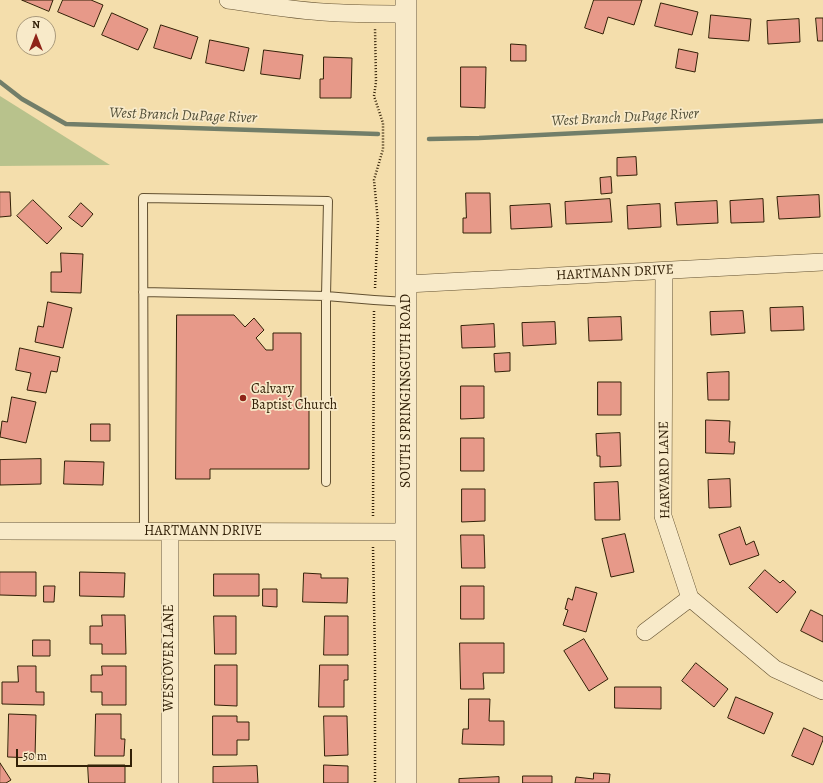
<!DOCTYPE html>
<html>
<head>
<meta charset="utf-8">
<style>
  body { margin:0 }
  #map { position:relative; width:823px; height:783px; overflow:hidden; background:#f4deac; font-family:Alegreya,serif }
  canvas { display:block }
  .north { position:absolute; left:16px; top:16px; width:40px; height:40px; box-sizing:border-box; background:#f8eac9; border:1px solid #a9997b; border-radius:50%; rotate:0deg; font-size:11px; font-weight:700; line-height:16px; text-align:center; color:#322007 }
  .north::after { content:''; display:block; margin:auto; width:14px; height:18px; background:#8f2418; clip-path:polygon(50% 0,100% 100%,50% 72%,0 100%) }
  .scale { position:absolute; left:16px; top:749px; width:116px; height:18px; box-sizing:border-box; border:2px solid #322007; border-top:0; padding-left:5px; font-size:12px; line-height:14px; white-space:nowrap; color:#322007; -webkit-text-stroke:3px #f8eac9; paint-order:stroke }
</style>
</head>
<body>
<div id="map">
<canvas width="823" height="783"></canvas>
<div class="north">N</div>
<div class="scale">50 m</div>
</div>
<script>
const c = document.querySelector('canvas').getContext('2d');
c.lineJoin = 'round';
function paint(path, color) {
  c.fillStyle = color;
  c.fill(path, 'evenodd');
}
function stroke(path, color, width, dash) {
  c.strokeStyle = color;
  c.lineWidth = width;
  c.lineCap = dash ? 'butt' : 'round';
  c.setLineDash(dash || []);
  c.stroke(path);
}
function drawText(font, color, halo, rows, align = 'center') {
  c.font = font + ' Alegreya,serif';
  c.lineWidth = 3.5;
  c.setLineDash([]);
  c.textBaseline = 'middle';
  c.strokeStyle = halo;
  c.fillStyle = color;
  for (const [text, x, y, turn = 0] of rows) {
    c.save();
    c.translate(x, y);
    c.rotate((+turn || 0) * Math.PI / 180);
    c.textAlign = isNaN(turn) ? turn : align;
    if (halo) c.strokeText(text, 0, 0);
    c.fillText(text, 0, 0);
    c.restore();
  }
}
paint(new Path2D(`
  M 0,96 L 110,165 L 0,166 Z`), '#b8c28c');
stroke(new Path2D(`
  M 0,82 L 22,99 L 66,124 L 378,134
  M 429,139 L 479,138 L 823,121`), '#727e69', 4.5);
const building = new Path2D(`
  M 22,0 L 53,0 L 49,11 Z
  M 63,0 L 91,0 L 103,5 L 94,27 L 58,12 Z
  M 594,0 L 642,0 L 634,25 L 608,17 L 603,34 L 585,28 Z
  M 661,3 L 698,12 L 692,35 L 655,26 Z
  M 112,13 L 148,29 L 138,50 L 102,35 Z
  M 711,15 L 751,19 L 749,41 L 709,38 Z
  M 816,18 L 823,18 L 823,41 L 818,41 Z
  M 799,19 L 800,42 L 768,44 L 767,21 Z
  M 161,25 L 198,37 L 191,59 L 154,48 Z
  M 210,40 L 249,48 L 244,71 L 206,63 Z
  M 511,44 L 526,45 L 526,61 L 511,61 Z
  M 679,49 L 698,53 L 695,72 L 676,68 Z
  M 264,50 L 303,55 L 300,79 L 261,74 Z
  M 324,57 L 352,58 L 351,98 L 320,98 L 320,79 L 323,79 Z
  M 461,67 L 486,67 L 485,108 L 461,107 Z
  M 636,157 L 637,175 L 617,176 L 617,158 Z
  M 611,177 L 612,193 L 601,194 L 600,178 Z
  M 0,192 L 10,192 L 11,216 L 0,217 Z
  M 466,193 L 490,193 L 491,233 L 463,233 L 463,218 L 466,218 Z
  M 819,195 L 820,217 L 779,219 L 777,197 Z
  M 610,199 L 612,222 L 566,224 L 565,202 Z
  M 763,199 L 764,222 L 731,223 L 730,201 Z
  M 33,200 L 62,228 L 47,244 L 17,216 Z
  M 717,201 L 718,223 L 677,225 L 675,203 Z
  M 81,203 L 93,214 L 82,227 L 69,217 Z
  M 550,204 L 552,227 L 511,229 L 510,206 Z
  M 660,204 L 661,227 L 628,229 L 627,206 Z
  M 61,253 L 83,254 L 81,293 L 51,292 L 51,272 L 61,272 Z
  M 48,302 L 72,308 L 63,348 L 35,342 L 38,326 L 43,327 Z
  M 803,307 L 804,330 L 771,331 L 770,308 Z
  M 743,311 L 745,333 L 711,335 L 710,312 Z
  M 177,315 L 234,315 L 245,327 L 254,318 L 264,330 L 256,338 L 266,350 L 273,350 L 273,333 L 301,333 L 301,404 L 309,404 L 309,469 L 210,469 L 210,479 L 176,479 Z
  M 621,317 L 622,340 L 589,341 L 588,318 Z
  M 555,322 L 556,344 L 523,346 L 522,323 Z
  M 494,324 L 495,347 L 462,348 L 461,326 Z
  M 20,348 L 60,357 L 57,372 L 51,371 L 46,393 L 27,390 L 31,373 L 16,370 Z
  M 510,353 L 510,371 L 495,372 L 494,354 Z
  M 729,372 L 729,400 L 708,400 L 707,373 Z
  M 598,382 L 621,382 L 621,415 L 598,415 Z
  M 461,386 L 484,386 L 484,418 L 461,419 Z
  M 12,397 L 36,402 L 26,443 L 0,437 L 2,421 L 7,422 Z
  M 706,420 L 730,421 L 729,442 L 735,442 L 734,454 L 706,453 Z
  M 91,424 L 110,424 L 110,441 L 91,441 Z
  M 620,433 L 621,466 L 600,467 L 600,456 L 597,456 L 596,434 Z
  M 461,438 L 484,438 L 484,471 L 461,471 Z
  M 41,459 L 41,484 L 0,485 L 0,460 Z
  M 65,461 L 104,462 L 103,485 L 64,484 Z
  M 730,479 L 731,507 L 709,508 L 708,480 Z
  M 618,482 L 620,520 L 595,520 L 594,483 Z
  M 462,489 L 485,489 L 485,521 L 462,522 Z
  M 740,527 L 746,545 L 754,541 L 759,555 L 730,565 L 719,535 Z
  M 625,534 L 634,572 L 611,577 L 602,539 Z
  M 461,535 L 484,535 L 485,568 L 462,568 Z
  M 765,570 L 780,583 L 783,580 L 796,592 L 777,613 L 749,588 Z
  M 0,572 L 36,572 L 36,596 L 0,595 Z
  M 80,572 L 125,573 L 124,597 L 80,596 Z
  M 304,573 L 321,574 L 321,578 L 348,578 L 347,603 L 303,602 Z
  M 214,574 L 259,574 L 259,596 L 214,596 Z
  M 44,586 L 55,586 L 54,602 L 44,602 Z
  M 461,586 L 484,586 L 484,619 L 461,619 Z
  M 576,587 L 597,593 L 586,632 L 563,625 L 568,610 L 565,609 L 568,598 L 572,600 Z
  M 263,589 L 277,589 L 277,607 L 263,606 Z
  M 811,610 L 823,616 L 823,642 L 801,631 Z
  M 102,615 L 125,615 L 126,654 L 102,654 L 102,644 L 90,644 L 90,626 L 102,626 Z
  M 214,616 L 236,616 L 236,654 L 215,654 Z
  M 325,616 L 348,616 L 348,655 L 324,655 Z
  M 584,639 L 608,679 L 589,691 L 564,651 Z
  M 33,640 L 50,640 L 50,656 L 33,656 Z
  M 460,643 L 504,643 L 504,673 L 483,673 L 484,689 L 461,689 Z
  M 696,663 L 728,689 L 714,707 L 682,681 Z
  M 215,665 L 237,665 L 237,706 L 215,705 Z
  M 320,665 L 348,665 L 348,680 L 344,680 L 344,707 L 319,707 Z
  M 18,666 L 36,666 L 36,692 L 44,692 L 44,705 L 2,704 L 2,682 L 18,682 Z
  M 102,666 L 126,666 L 126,705 L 102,705 L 102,692 L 91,692 L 91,675 L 102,675 Z
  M 615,687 L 661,687 L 661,709 L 615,708 Z
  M 736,697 L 773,713 L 764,734 L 728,718 Z
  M 469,699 L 490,699 L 489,721 L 504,721 L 504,745 L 462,744 L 463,729 L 468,729 Z
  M 9,714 L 36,715 L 35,758 L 8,757 Z
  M 96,714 L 121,714 L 121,739 L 125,739 L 124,756 L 95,756 Z
  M 213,716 L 237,716 L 237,722 L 249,722 L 249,740 L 237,740 L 237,755 L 213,755 Z
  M 324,716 L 347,716 L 348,755 L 325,756 Z
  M 804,728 L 823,737 L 823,740 L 813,765 L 792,756 Z
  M 0,763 L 11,780 L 6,783 L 0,783 Z
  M 88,765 L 125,765 L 125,783 L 89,783 Z
  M 324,765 L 348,766 L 348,783 L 324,783 Z
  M 257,766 L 258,783 L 213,783 L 213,767 Z
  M 594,773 L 610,774 L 609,783 L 575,783 L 576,777 L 593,779 Z
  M 523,776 L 552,776 L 552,783 L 523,783 Z
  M 499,777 L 499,783 L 459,783 L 459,779 Z`);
paint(building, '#e79989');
stroke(building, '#322007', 1);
const service = new Path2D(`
  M 143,292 L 326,296 L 326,482
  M 144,532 L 143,198 L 328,201 L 326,296 L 374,300 L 406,302`);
const minor = new Path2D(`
  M 228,0 C 260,5 291,10 323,12 C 351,14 379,14 406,14
  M 664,271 L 663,516 L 690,598 L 775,669 L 823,691
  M 407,284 L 823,262
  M 0,531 L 406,532
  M 170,532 L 170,783
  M 645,632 L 690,598`);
const tertiary = new Path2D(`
  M 406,783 L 406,0`);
stroke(service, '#625030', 10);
stroke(minor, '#625030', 18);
stroke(tertiary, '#625030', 22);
stroke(new Path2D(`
  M 375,288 L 378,222 L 374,180 L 383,149 L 383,123 L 374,96 L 376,82 L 375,28
  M 373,516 L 374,311
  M 373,547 L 375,658 L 375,783`), '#322007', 2.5, [1, 2]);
stroke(service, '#f8eac9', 8);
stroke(minor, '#f8eac9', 17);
stroke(tertiary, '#f8eac9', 21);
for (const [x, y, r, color] of [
  [243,398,4,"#8f2418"]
]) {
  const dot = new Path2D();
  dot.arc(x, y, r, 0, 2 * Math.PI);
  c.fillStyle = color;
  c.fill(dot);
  stroke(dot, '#f8eac9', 1.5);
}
drawText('14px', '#322007', '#f8eac9', [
  ["HARTMANN DRIVE",615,273,-3],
  ["SOUTH SPRINGINSGUTH ROAD",407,391,-90],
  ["HARVARD LANE",665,470,-91],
  ["HARTMANN DRIVE",203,532],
  ["WESTOVER LANE",170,658,-90]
]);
drawText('14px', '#322007', '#f8eac9', [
  ["Calvary",251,390],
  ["Baptist Church",251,406]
], 'left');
drawText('italic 15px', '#524f38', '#f8eac9', [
  ["West Branch DuPage River",183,116,2],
  ["West Branch DuPage River",625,118,-3]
]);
</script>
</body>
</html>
